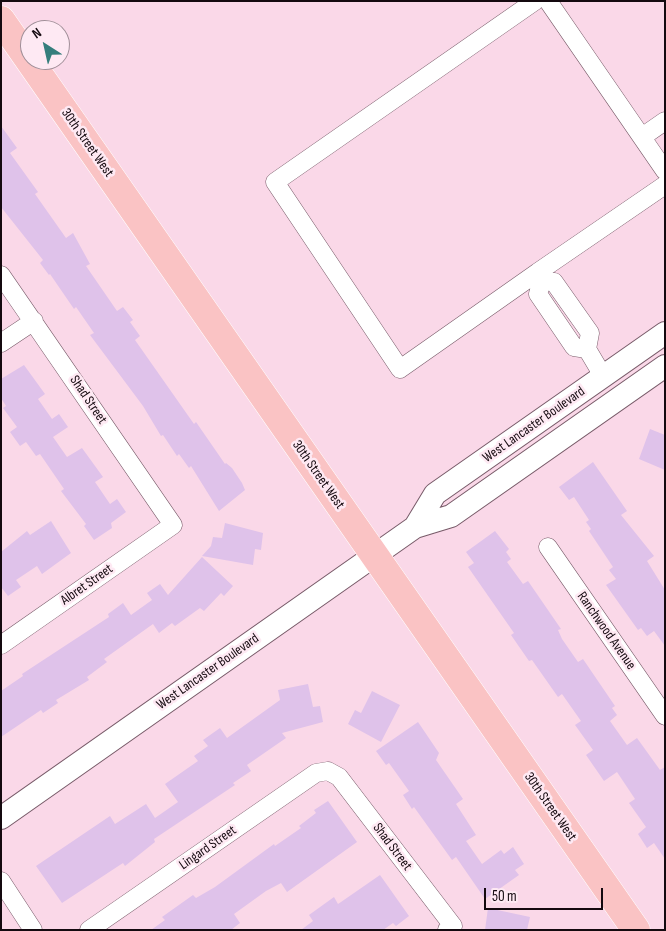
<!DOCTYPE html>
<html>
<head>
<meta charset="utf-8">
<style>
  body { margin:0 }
  #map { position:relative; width:666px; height:931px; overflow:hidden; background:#fad8e8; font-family:"Sofia Sans Condensed",sans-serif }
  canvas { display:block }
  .frame { position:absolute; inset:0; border:2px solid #14090f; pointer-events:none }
  .north { position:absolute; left:20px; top:20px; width:50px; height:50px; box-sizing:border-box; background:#fee9f3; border:1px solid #a08f98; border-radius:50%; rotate:325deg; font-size:14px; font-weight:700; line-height:20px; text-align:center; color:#14090f }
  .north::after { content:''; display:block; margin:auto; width:18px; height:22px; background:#357e7c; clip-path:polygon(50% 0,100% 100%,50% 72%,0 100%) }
  .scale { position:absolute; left:484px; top:888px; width:119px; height:22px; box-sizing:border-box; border:2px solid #14090f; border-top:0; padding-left:6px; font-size:15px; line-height:18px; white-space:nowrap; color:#14090f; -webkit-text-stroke:4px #fee9f3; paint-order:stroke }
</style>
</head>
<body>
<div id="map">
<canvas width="666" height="931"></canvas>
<div class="frame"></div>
<div class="north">N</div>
<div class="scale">50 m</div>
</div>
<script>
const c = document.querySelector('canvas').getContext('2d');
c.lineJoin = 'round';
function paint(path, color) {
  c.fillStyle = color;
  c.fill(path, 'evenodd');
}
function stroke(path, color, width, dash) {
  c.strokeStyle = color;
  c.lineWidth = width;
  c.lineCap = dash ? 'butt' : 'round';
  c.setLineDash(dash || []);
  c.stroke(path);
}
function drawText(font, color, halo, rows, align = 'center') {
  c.font = font + ' "Sofia Sans Condensed",sans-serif';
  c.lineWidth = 5;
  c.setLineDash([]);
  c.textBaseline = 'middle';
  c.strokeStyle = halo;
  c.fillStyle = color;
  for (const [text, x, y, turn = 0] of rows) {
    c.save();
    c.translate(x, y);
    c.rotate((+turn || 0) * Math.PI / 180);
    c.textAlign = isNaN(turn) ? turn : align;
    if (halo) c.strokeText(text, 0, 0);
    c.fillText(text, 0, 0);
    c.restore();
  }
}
paint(new Path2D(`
  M 1,126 L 17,148 L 10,153 L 38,192 L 35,194 L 66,238 L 73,233 L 90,264 L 86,266 L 117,311 L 123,307 L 133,320 L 130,322 L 140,336 L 135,340 L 194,424 L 196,422 L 225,464 L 226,463 L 232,468 L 242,483 L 245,490 L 219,511 L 191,466 L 189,468 L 179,454 L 177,456 L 163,435 L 161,436 L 143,406 L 90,335 L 94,333 L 76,307 L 74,309 L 50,274 L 49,275 L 40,263 L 43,260 L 1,207 Z
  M 24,365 L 45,394 L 38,399 L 52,419 L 59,414 L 68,427 L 53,437 L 67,457 L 82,448 L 103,477 L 95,482 L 110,504 L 117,499 L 126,512 L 111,523 L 112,528 L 94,540 L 84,526 L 86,524 L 61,491 L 64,489 L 40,454 L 36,456 L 26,442 L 20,446 L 10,432 L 17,427 L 3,408 L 6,406 L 1,398 L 1,379 Z
  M 650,429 L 665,435 L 665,470 L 639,459 Z
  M 593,462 L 627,511 L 621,515 L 654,556 L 647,561 L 665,590 L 665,646 L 654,631 L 647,636 L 641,628 L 638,630 L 606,585 L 616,579 L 609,570 L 613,567 L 589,531 L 591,529 L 586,522 L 589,520 L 574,497 L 569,500 L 559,487 Z
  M 51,521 L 71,553 L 42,574 L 37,566 L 16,580 L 21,587 L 8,596 L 1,587 L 1,552 L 27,531 L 30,535 Z
  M 225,523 L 263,533 L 261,550 L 255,549 L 253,565 L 202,556 L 211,546 L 213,537 L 222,538 Z
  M 495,531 L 509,549 L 506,552 L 511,559 L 507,562 L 523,584 L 528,581 L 561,629 L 558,630 L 562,639 L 578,662 L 583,659 L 615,706 L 612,708 L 617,715 L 610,721 L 627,745 L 637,738 L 660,770 L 665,767 L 665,859 L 654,843 L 647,848 L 638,834 L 646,827 L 629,803 L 635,799 L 617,772 L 604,781 L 586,755 L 593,750 L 575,725 L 581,721 L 562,694 L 558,697 L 532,660 L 529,661 L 511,635 L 514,633 L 468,567 L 474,563 L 466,552 Z
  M 202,557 L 233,586 L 224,596 L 221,593 L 204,611 L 200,608 L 175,626 L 172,623 L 159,633 L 153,624 L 104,659 L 107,662 L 87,677 L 89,680 L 56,700 L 58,703 L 43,713 L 41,710 L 1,737 L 1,691 L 23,676 L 22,674 L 109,617 L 108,614 L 123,603 L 131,615 L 152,600 L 147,593 L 160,584 L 168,595 Z
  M 308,684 L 313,707 L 320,706 L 323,722 L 282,733 L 286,738 L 247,765 L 251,771 L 233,783 L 235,785 L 154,839 L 155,842 L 125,866 L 123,863 L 62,903 L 36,866 L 110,816 L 115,824 L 146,804 L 155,818 L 178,802 L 165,784 L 198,761 L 194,756 L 208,746 L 203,740 L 220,728 L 227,738 L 280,700 L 278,690 Z
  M 372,691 L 400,705 L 381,742 L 348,724 L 355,710 L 361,713 Z
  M 418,722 L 439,753 L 436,760 L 463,799 L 456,804 L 476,835 L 466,841 L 482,864 L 501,850 L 504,854 L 513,847 L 524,864 L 515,870 L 519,875 L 485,899 L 456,857 L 452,860 L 414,807 L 412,809 L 403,795 L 409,791 L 389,763 L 386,765 L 376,751 Z
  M 328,801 L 357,842 L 287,892 L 281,883 L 266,891 L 234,914 L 240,923 L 231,930 L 151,930 L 165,920 L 162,917 L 193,895 L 196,898 L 215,887 L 274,844 L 275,846 L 301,828 L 299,826 L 316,813 L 314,810 Z
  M 380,875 L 409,916 L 396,926 L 393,923 L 383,930 L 301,930 L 313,921 L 309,915 L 334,897 L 338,904 L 341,902 Z
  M 488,908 L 530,917 L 527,930 L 485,930 Z`), '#dfc2ea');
const minor = new Path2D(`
  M 535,1 L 275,182 L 400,369 L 538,272
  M 548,1 L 665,171
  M 642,137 L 665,121
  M 1,275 L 173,525 L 1,645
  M 542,281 L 538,272 L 665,185
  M 1,343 L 34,321
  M 587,349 L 574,347 L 538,294 L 542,281 L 554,282 L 590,333 L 587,349 L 603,376
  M 548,547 L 665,716
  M 1,881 L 33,930
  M 89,930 L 316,773 L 328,771 L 339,777 L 453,926 L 447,930`);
const tertiary = new Path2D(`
  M 415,527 L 435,494 L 665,333
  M 1,818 L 415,527 L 451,516 L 665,366`);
const primary = new Path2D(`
  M 1,20 L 636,930`);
stroke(minor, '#775a68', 19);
stroke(tertiary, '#775a68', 24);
stroke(primary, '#fff', 29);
stroke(minor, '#fff', 18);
stroke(tertiary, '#fff', 22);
stroke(primary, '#fac3c4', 28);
drawText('14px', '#14090f', '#fee9f3', [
  ["30th Street West",87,143,55],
  ["Shad Street",88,400,56],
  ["West Lancaster Boulevard",534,425,-35],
  ["30th Street West",318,475,55],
  ["Albret Street",87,585,-35],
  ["Ranchwood Avenue",606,631,55],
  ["West Lancaster Boulevard",208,672,-35],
  ["30th Street West",550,807,55],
  ["Shad Street",392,847,53],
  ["Lingard Street",208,848,-35]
]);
</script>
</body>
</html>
